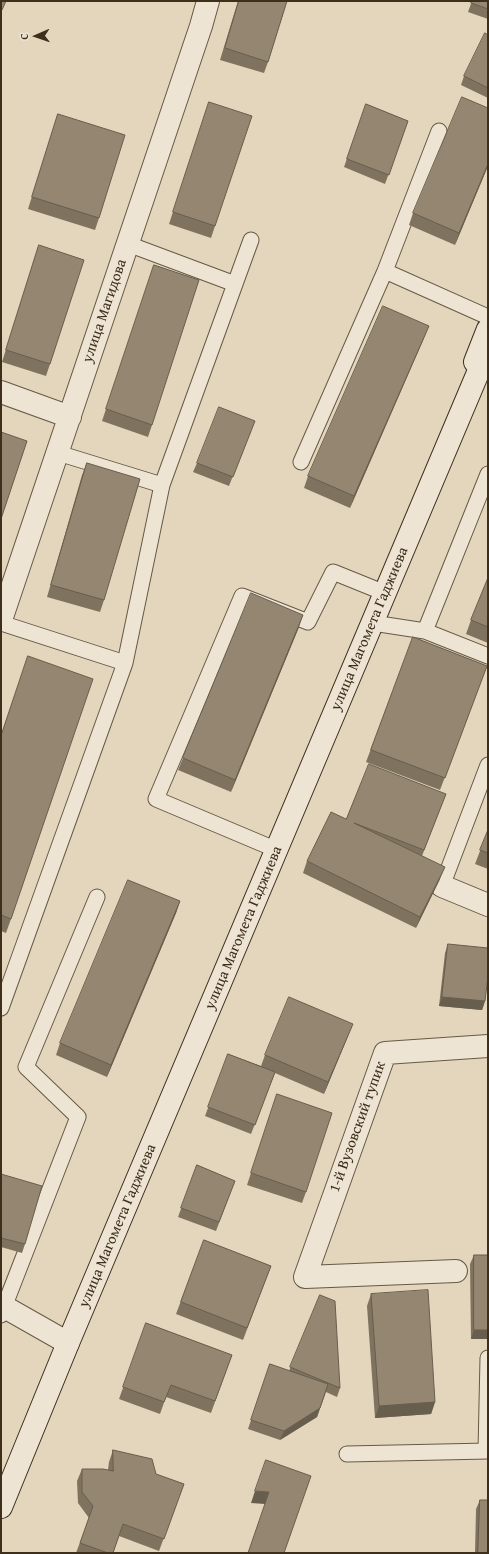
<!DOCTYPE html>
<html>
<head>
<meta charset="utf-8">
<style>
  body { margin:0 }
  #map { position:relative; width:489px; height:1554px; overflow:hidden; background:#e3d6bc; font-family:"Gentium Book Plus",serif }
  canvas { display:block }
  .frame { position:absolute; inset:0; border:2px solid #3e2f1d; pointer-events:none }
  .north { position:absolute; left:16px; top:16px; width:40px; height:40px; -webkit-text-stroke:3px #ede4d3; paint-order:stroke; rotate:268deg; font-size:11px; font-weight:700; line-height:16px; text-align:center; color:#3e2f1d }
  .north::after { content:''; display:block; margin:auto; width:14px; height:18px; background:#3e2f1d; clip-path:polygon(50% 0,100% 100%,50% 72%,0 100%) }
</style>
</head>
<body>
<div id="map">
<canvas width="489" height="1554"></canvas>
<div class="frame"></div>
<div class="north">С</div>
</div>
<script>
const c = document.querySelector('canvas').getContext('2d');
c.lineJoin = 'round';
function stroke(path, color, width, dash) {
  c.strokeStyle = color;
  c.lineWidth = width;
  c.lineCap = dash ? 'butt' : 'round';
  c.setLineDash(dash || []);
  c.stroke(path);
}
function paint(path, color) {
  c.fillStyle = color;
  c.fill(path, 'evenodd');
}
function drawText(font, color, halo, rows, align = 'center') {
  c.font = font + ' "Gentium Book Plus",serif';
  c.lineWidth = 4;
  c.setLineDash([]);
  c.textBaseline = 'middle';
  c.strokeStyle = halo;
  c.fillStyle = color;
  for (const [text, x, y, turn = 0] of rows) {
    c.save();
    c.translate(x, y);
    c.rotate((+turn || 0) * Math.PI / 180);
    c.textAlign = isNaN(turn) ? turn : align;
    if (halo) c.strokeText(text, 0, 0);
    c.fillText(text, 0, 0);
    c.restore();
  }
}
const lane = new Path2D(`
  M 128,244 L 235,284 L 251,240
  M 385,271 L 439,131
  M 58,453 L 162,485 L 235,284
  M 301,462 L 385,271 L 488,317
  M 1,623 L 125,663 L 1,1008
  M 373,623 L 425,631 L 488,656
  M 425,631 L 488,474
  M 125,663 L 162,485
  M 277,850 L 156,799 L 242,596 L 308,622 L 333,572 L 385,593
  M 442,886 L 488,765
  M 1,1315 L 78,1117 L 26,1067 L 97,897
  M 486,1451 L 488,1358
  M 347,1454 L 488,1451`);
const street = new Path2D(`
  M 1,392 L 70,417
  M 1,620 L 201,26 L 208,1
  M 442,886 L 488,905
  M 456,1271 L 305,1277 L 385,1053 L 488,1046
  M 1,1305 L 68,1343`);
const secondary = new Path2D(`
  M 475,362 L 488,329
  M 1,1507 L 68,1343 L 488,349`);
stroke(lane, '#675945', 17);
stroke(street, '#675945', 24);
stroke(secondary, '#3e2f1d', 24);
stroke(lane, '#ede4d3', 15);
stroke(street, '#ede4d3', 22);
stroke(secondary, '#ede4d3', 22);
paint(new Path2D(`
  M 238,1 L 287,1 L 268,62 L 264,73 L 220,60 Z
  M 472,1 L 488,1 L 488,19 L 468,12 Z
  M 488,35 L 488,98 L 461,85 L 464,76 Z
  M 209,102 L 215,226 L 211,238 L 169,224 Z
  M 366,104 L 408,121 L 385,184 L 344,167 Z
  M 58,114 L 99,218 L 95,230 L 28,209 L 54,126 Z
  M 488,166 L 455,245 L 409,225 L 413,213 Z
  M 39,245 L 50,364 L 46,376 L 2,362 L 35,257 Z
  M 154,265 L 152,425 L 148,437 L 102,421 Z
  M 424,338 L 350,508 L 304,488 L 308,476 Z
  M 251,430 L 229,486 L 193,472 L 197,463 Z
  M 87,463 L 104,600 L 100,612 L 47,597 L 82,475 Z
  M 488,578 L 488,643 L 466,634 L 471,620 Z
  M 299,627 L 231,792 L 178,770 L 183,758 Z
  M 413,637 L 487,666 L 440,790 L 366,762 Z
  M 28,656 L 11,919 L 6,933 L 1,931 L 1,735 Z
  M 446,794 L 422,856 L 440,879 L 416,928 L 303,873 L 307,861 L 346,819 Z
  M 488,830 L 488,869 L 475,864 Z
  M 180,901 L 176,913 L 107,1077 L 56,1055 L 60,1043 Z
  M 448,944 L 485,1001 L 482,1010 L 439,1006 L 445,953 Z
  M 348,1036 L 324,1094 L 275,1073 L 251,1134 L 205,1116 L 228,1054 L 261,1066 L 265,1055 Z
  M 277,1094 L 306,1192 L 302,1203 L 247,1185 Z
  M 197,1165 L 235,1181 L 216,1231 L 178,1217 Z
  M 1,1174 L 25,1244 L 22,1253 L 1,1247 Z
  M 204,1240 L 271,1266 L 243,1340 L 176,1314 Z
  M 474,1255 L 488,1255 L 488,1339 L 471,1339 L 470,1264 Z
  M 371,1294 L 435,1402 L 431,1414 L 375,1418 L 367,1306 Z
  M 320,1295 L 340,1388 L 337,1397 L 326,1392 L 317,1417 L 280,1440 L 248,1429 L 270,1364 L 289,1371 Z
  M 146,1323 L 232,1355 L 211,1413 L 166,1397 L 160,1414 L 119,1399 Z
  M 113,1450 L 156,1474 L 184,1484 L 159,1551 L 119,1536 L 113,1553 L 76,1553 L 89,1518 L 78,1503 L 77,1481 L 82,1469 L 108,1470 L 109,1462 Z
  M 480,1500 L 488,1553 L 475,1553 L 476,1509 Z`), '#7f7360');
paint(new Path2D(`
  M 488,164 L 488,166 L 455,245 L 459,233 Z
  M 429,326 L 424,338 L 350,508 L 354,496 Z
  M 303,615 L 299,627 L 231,792 L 235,780 Z
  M 445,867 L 440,879 L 416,928 L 420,917 Z
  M 180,901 L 176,913 L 107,1077 L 111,1065 Z
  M 442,997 L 485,1001 L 482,1010 L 439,1006 Z
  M 353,1024 L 348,1036 L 324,1094 L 328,1082 Z
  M 474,1330 L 488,1330 L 488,1339 L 471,1339 Z
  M 435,1402 L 431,1414 L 375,1418 L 379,1406 Z
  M 320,1408 L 317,1417 L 280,1440 L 284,1431 Z
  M 255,1491 L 269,1492 L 265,1504 L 251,1503 Z`), '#685e4e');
const building = new Path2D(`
  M 1,1 L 6,1 L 2,10 L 1,9 Z
  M 239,1 L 287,1 L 268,62 L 225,48 Z
  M 472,1 L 488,1 L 488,9 L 471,3 Z
  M 485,33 L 488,35 L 488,88 L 464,76 Z
  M 462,97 L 488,108 L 488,164 L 459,233 L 413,213 Z
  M 209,102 L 252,116 L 215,226 L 173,212 Z
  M 366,104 L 408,121 L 389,175 L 347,159 Z
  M 58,114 L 125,135 L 99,218 L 32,197 Z
  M 39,245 L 84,260 L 50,364 L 6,350 Z
  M 154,265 L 199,280 L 152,425 L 106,409 Z
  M 383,306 L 429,326 L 354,496 L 308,476 Z
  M 219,407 L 255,421 L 233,477 L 197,463 Z
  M 1,432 L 27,441 L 1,519 Z
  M 87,463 L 140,479 L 104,600 L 51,585 Z
  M 488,578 L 488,627 L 471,620 Z
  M 251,593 L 303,615 L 235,780 L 183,758 Z
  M 413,637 L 487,666 L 445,778 L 371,750 Z
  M 28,656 L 93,679 L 11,919 L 1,915 L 1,736 Z
  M 369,764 L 446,794 L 424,850 L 354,823 L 445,867 L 420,917 L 307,861 L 331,812 L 346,819 Z
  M 488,830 L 488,853 L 480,850 Z
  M 128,880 L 180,901 L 111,1065 L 60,1043 Z
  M 448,944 L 488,948 L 488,976 L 485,1001 L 442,997 Z
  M 289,997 L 353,1024 L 328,1082 L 265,1055 Z
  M 228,1054 L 275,1072 L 255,1125 L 208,1107 Z
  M 277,1094 L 332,1113 L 306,1192 L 251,1173 Z
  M 197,1165 L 235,1181 L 219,1222 L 181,1208 Z
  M 1,1174 L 42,1186 L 25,1244 L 1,1238 Z
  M 204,1240 L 271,1266 L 247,1328 L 181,1302 Z
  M 474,1255 L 488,1255 L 488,1330 L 474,1330 Z
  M 428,1290 L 435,1402 L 379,1406 L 371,1294 Z
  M 320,1295 L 335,1301 L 340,1388 L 290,1367 Z
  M 146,1323 L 232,1355 L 215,1401 L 171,1385 L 164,1402 L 123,1387 Z
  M 270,1364 L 328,1384 L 320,1408 L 284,1431 L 251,1420 Z
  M 113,1450 L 152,1459 L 156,1474 L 184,1484 L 164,1539 L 123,1524 L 113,1553 L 108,1553 L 80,1543 L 93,1506 L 82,1492 L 82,1469 L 103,1469 L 113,1471 Z
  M 266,1460 L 311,1476 L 284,1553 L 248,1553 L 269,1492 L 255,1491 Z
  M 480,1500 L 488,1500 L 488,1553 L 478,1553 Z`);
paint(building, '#948670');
stroke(building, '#685e4e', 1);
drawText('15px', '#3e2f1d', '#ede4d3', [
  ["улица Магидова",105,311,-71],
  ["улица Магомета Гаджиева",370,629,-67],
  ["улица Магомета Гаджиева",244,928,-67],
  ["1-й Вузовский тупик",358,1127,-70],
  ["улица Магомета Гаджиева",118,1226,-67]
]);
</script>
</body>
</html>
